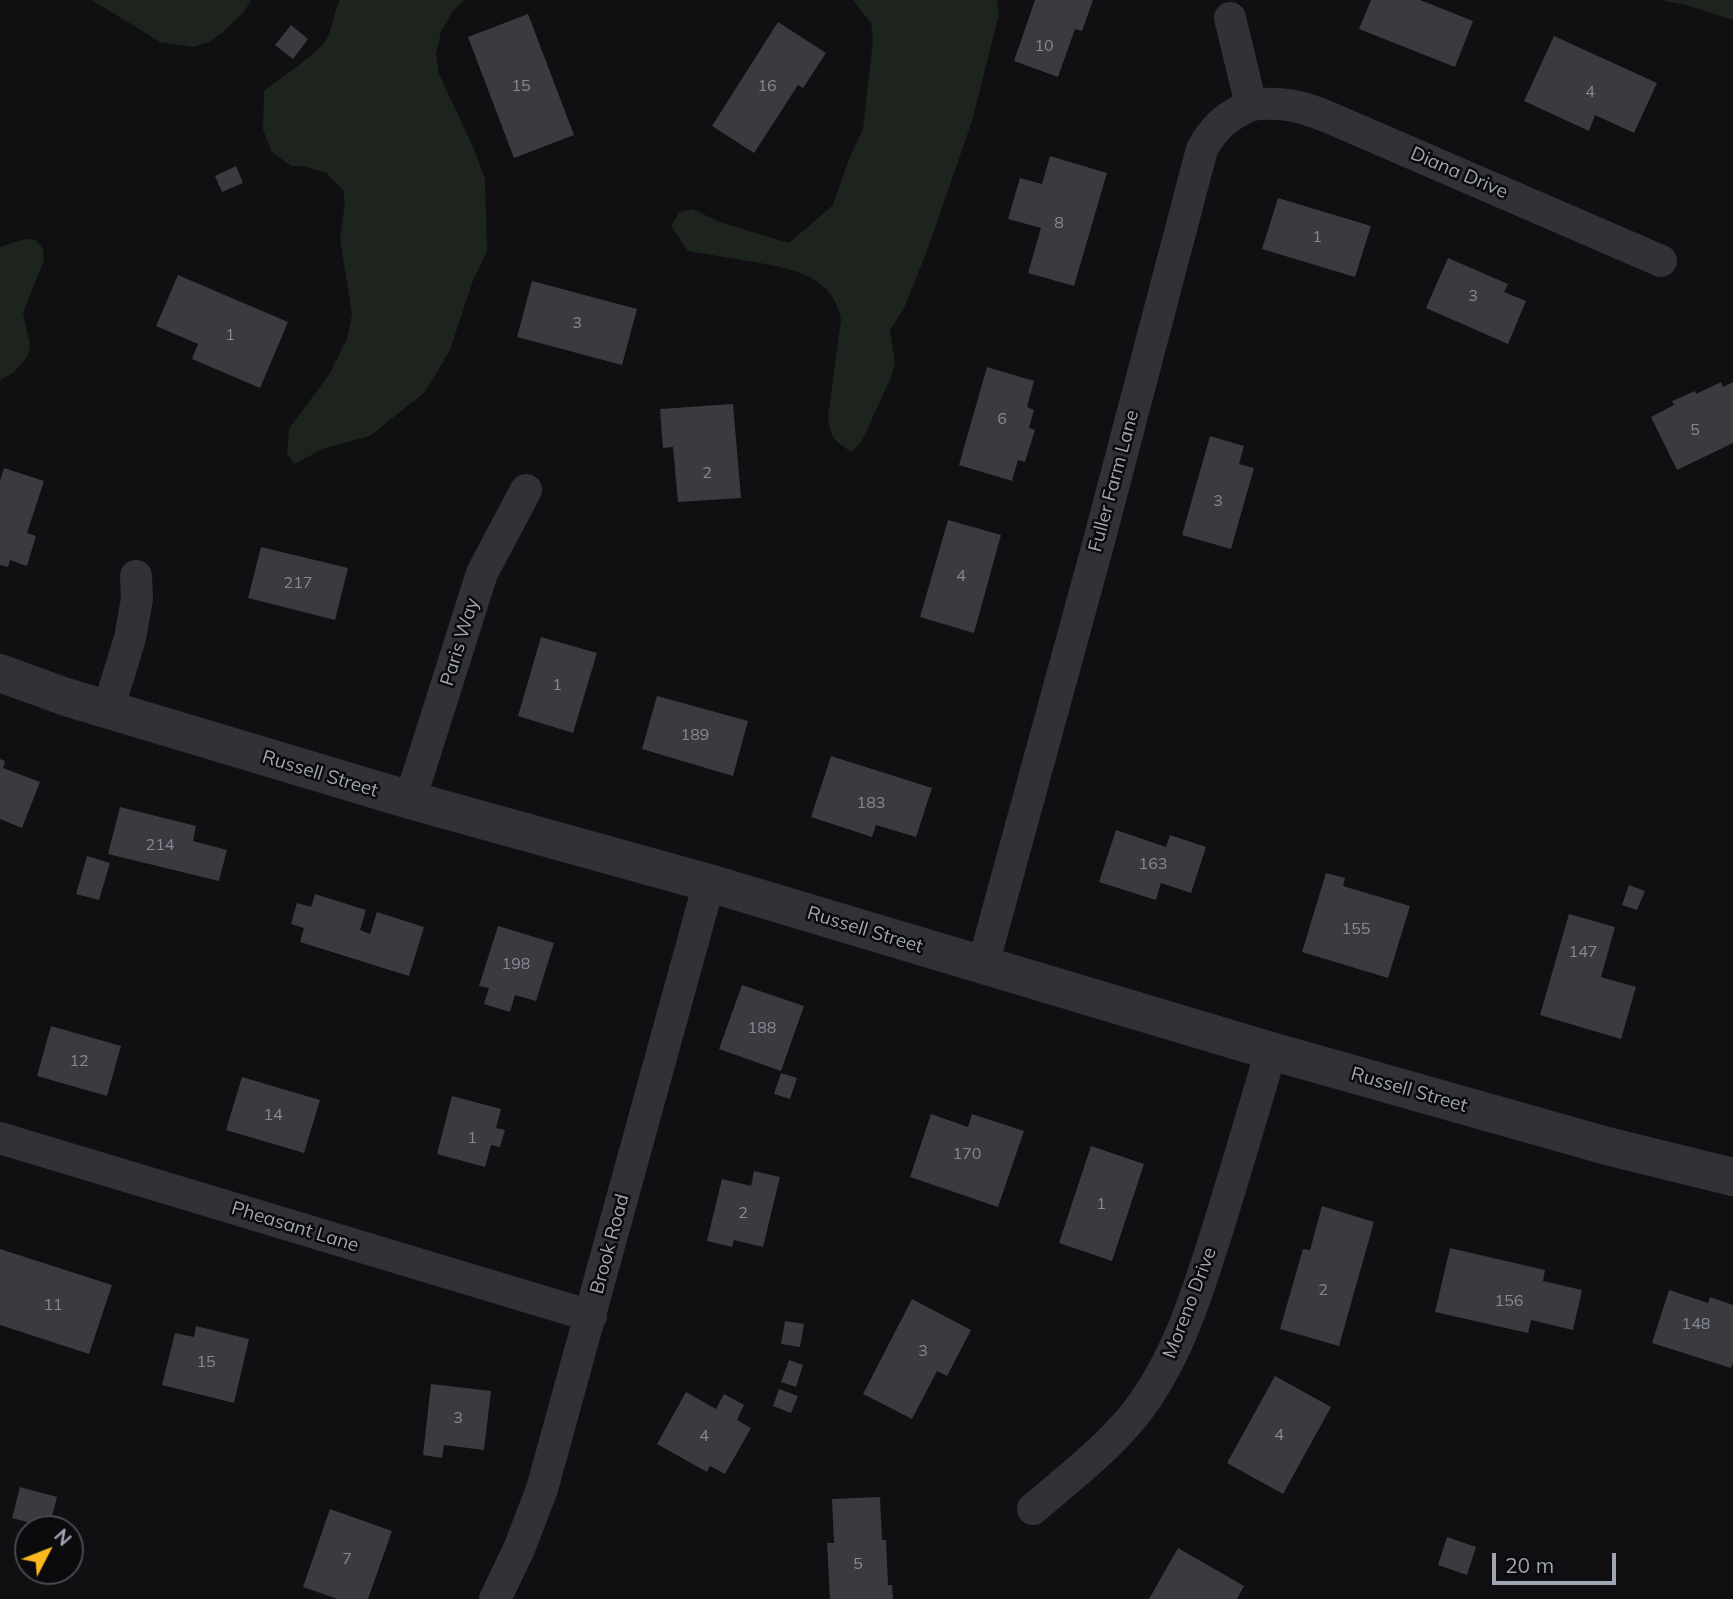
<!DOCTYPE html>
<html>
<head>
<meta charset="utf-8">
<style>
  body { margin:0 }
  #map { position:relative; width:1733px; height:1599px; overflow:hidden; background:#101012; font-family:Mulish,sans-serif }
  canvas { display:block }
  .north { position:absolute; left:14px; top:1515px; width:70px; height:70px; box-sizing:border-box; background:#0b0b0d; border:2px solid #47494f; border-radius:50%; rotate:48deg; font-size:19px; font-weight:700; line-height:28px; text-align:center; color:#a0a5b3 }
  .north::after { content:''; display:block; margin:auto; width:24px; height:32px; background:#fbb91f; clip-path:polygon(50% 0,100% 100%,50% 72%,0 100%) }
  .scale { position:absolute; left:1492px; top:1553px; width:124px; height:32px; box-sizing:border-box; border:4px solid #a0a5b3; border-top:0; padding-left:9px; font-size:21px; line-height:24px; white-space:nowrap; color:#a0a5b3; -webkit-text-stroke:5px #0b0b0d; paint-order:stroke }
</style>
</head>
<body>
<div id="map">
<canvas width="1733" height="1599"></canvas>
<div class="north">N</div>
<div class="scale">20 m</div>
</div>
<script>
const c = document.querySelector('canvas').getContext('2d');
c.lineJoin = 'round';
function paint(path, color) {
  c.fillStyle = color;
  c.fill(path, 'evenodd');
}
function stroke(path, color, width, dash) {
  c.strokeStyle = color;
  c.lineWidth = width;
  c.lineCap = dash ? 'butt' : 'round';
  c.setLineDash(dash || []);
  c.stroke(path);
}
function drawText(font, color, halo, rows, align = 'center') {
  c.font = font + ' Mulish,sans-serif';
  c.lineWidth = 5;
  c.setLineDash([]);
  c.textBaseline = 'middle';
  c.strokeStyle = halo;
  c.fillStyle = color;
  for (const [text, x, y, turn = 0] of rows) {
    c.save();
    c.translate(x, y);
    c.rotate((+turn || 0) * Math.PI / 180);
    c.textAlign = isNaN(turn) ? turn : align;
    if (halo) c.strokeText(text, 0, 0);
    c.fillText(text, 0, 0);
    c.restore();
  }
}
paint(new Path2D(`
  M 92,0 L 251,0 L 244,12 L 222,33 L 209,42 L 193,47 L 160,42 Z
  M 340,0 L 464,0 L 452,12 L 441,32 L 436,54 L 439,74 L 474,149 L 485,179 L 487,251 L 472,283 L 450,350 L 425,392 L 370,436 L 325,448 L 294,464 L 287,453 L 289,429 L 330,373 L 347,339 L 352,314 L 340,239 L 345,202 L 343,190 L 326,173 L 303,166 L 291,166 L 272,152 L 263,130 L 264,91 C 279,79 320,53 328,37 C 333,25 334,12 340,0 Z
  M 853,0 L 997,0 L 999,14 L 972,121 L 927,251 L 904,308 L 890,330 L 895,363 L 891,377 L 862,441 L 852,452 C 835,442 830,437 828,417 L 841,320 C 834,273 786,268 748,261 C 728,258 708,254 688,251 L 671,226 L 679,212 L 693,209 L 719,222 L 789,243 L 833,205 L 849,159 L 863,129 L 873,39 L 871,23 Z
  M 1660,0 L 1733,0 L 1733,20 L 1686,5 Z
  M 24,239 L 36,240 L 43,249 L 44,260 L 23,313 L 30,345 L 28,356 L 13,373 L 0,380 L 0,247 Z`), '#1c241d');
paint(new Path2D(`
  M 1035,0 L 1093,0 L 1082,31 L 1075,29 L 1058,77 L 1014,61 Z
  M 1371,0 L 1420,0 L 1473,21 L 1455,67 L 1359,29 Z
  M 528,14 L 574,135 L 514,158 L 468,37 Z
  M 778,22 L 826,53 L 803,88 L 798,85 L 754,153 L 712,126 Z
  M 291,25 L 308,39 L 293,59 L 275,45 Z
  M 1554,36 L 1657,83 L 1634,133 L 1595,115 L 1589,131 L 1524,101 Z
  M 1050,156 L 1107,173 L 1074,286 L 1028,273 L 1041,228 L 1008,219 L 1020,178 L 1042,184 Z
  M 236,166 L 243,183 L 222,192 L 215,176 Z
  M 1278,198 L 1371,226 L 1355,277 L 1262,249 Z
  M 1448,258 L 1508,284 L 1504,292 L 1526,301 L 1508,344 L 1426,308 Z
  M 178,275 L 288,322 L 260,388 L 192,359 L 198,344 L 156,326 Z
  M 532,281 L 637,309 L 622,365 L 517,337 Z
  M 987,367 L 1034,381 L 1027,407 L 1034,410 L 1029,428 L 1035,430 L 1025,462 L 1018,460 L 1012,481 L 959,465 Z
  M 1721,382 L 1723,387 L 1733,382 L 1733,443 L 1677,470 L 1651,417 L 1674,405 L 1672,401 L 1695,391 L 1696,394 Z
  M 733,404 L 741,498 L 678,502 L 673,447 L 663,448 L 660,409 Z
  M 1210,436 L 1244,446 L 1239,464 L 1254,468 L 1231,549 L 1182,535 Z
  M 4,468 L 44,481 L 27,533 L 36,536 L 27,566 L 10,560 L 8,567 L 0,565 L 0,481 Z
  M 948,520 L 1001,535 L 974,633 L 920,617 Z
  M 261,547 L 348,568 L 335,620 L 248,598 Z
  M 541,637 L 597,653 L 573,733 L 518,716 Z
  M 657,696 L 748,721 L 733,776 L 642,749 Z
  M 831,756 L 932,788 L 916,837 L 876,825 L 872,837 L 811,817 Z
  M 0,759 L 5,761 L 3,768 L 40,782 L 22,828 L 0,819 Z
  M 120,807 L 196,826 L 193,841 L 227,850 L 219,881 L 108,854 Z
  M 1116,830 L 1166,847 L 1170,835 L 1206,847 L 1191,893 L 1161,883 L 1156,900 L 1099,882 Z
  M 87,856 L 110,863 L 99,900 L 76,894 Z
  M 1326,873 L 1345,878 L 1343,886 L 1410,906 L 1388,978 L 1302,952 Z
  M 1629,885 L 1645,891 L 1637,910 L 1622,905 Z
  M 315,894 L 366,910 L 360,930 L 370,934 L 377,912 L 424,927 L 409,976 L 300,942 L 304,928 L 291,924 L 297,903 L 311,907 Z
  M 1569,914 L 1615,927 L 1601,977 L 1636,987 L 1621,1039 L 1540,1015 Z
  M 498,926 L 554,943 L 536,1001 L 515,995 L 510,1012 L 484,1004 L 489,988 L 479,986 Z
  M 742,985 L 804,1006 L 781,1071 L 719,1049 Z
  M 51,1026 L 121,1046 L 107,1096 L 37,1076 Z
  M 781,1073 L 797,1078 L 790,1099 L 774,1094 Z
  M 242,1077 L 320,1100 L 304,1153 L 226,1130 Z
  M 452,1096 L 501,1109 L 496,1128 L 505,1130 L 500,1147 L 491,1145 L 485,1167 L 437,1154 Z
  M 931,1114 L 968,1127 L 972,1114 L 1024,1131 L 998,1207 L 910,1177 Z
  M 1091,1146 L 1144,1164 L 1112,1261 L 1059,1243 Z
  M 754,1171 L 780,1177 L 763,1247 L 734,1240 L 732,1247 L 707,1241 L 722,1179 L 751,1186 Z
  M 1322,1206 L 1374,1222 L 1339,1346 L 1280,1329 L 1303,1249 L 1310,1250 Z
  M 1450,1248 L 1545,1270 L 1543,1281 L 1582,1290 L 1573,1330 L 1531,1320 L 1528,1333 L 1435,1312 Z
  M 0,1249 L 112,1285 L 89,1354 L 0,1325 Z
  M 1669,1290 L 1708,1303 L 1710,1297 L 1733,1305 L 1733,1363 L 1731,1368 L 1652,1343 Z
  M 912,1299 L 971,1330 L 947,1376 L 937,1371 L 912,1419 L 863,1394 Z
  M 785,1321 L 804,1324 L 800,1347 L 781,1344 Z
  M 196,1326 L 249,1339 L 234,1403 L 162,1385 L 175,1333 L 194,1337 Z
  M 789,1360 L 803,1365 L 796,1387 L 781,1382 Z
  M 1275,1376 L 1331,1407 L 1283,1494 L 1227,1463 Z
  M 431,1384 L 491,1391 L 484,1450 L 444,1445 L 442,1458 L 423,1455 Z
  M 779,1389 L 798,1396 L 791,1413 L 773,1406 Z
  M 686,1392 L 716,1409 L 724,1394 L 744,1405 L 737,1420 L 751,1428 L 725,1474 L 710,1466 L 707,1472 L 657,1444 Z
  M 20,1487 L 57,1497 L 49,1528 L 12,1518 Z
  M 880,1497 L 882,1540 L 886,1540 L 888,1585 L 892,1585 L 893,1599 L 830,1599 L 827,1543 L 834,1543 L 832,1499 Z
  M 330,1509 L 392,1531 L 368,1599 L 338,1599 L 303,1587 Z
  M 1447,1537 L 1476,1547 L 1467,1575 L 1438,1565 Z
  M 1178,1548 L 1244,1586 L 1237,1599 L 1149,1599 Z`), '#3a3a3f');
stroke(new Path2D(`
  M 1251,105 C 1281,101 1301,106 1328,117 L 1661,261
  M 108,710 L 130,638 L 137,599 L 136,576
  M 410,800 L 482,573 L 526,490
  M 983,965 L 1099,541 L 1202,149 C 1215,126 1227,116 1251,105 L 1230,18
  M 0,1138 L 591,1316
  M 1033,1509 C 1068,1479 1106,1450 1135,1414 C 1178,1359 1198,1291 1219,1225 C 1237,1167 1254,1109 1271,1051
  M 495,1599 L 519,1549 L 542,1489 L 709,883`), '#313237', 32);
stroke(new Path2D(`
  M 0,673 L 66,697 L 410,800 L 709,883 L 1271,1051 L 1607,1146 L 1733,1177`), '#313237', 38);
drawText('16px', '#868a96', null, [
  ["10",1044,46],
  ["15",521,86],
  ["16",767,86],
  ["4",1590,92],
  ["8",1059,223],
  ["1",1317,237],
  ["3",1473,296],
  ["3",577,323],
  ["1",230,335],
  ["6",1002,419],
  ["5",1695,430],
  ["2",707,473],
  ["3",1218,501],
  ["4",961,576],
  ["217",298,583],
  ["1",557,685],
  ["189",695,735],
  ["183",871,803],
  ["214",160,845],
  ["163",1153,864],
  ["155",1356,929],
  ["147",1583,952],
  ["198",516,964],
  ["188",762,1028],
  ["12",79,1061],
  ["14",273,1115],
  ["1",472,1138],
  ["170",967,1154],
  ["1",1101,1204],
  ["2",743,1213],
  ["2",1323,1290],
  ["156",1509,1301],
  ["11",53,1305],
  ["148",1696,1324],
  ["3",923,1351],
  ["15",206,1362],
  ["3",458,1418],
  ["4",1279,1435],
  ["4",704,1436],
  ["7",347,1559],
  ["5",858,1564]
]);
drawText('19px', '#a0a5b3', '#0b0b0d', [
  ["Diana Drive",1459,173,23],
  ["Fuller Farm Lane",1114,481,-75],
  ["Paris Way",460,642,-73],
  ["Russell Street",320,774,17],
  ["Russell Street",865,930,17],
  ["Russell Street",1409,1090,16],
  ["Pheasant Lane",295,1227,17],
  ["Brook Road",610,1244,-75],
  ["Moreno Drive",1190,1303,-69]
]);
</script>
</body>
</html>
